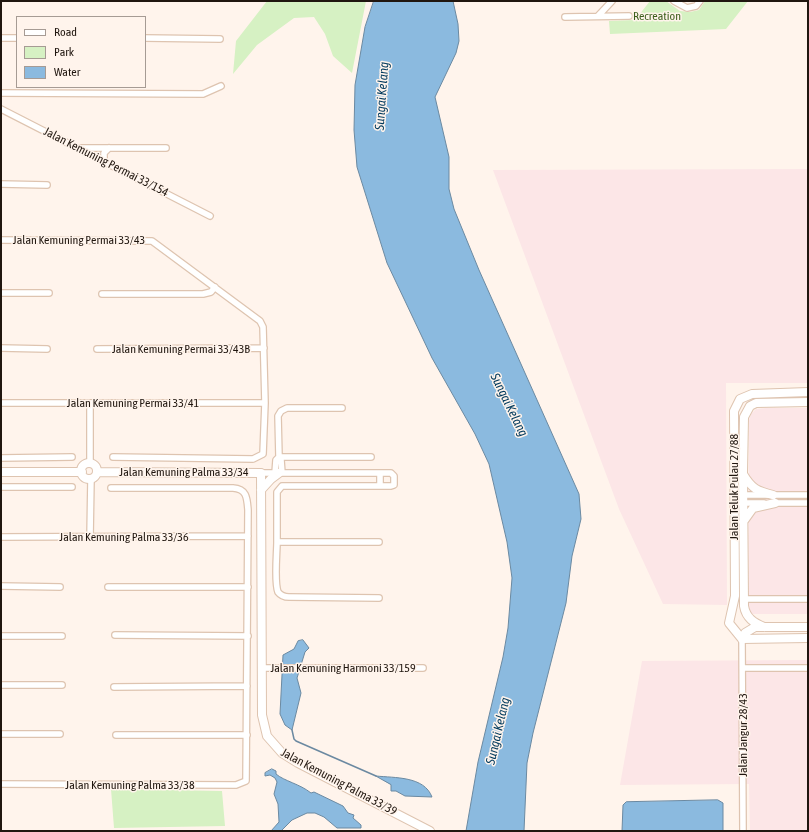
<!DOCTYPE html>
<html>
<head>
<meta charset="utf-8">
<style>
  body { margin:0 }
  #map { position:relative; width:809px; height:832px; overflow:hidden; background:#fff4ec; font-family:"Asap Condensed",sans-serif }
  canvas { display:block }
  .frame { position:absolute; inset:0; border:2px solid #20160f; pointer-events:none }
  .legend { position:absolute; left:16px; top:16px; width:130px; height:72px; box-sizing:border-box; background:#fff4ec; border:1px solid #a69b94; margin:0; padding:5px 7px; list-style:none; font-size:12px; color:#20160f }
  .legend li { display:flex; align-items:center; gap:8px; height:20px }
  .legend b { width:20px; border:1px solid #a69b94 }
</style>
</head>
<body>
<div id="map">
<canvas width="809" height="832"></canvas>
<div class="frame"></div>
<ul class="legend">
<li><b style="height:5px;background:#fff"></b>Road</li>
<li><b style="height:11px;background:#d6f1c3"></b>Park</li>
<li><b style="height:11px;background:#8bbadf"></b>Water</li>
</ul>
</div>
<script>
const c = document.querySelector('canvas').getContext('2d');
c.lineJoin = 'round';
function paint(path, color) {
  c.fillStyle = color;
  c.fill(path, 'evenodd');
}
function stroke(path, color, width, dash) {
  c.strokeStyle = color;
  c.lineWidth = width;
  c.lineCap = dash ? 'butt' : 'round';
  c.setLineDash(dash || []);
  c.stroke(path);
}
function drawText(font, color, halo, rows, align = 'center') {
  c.font = font + ' "Asap Condensed",sans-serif';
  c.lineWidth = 3;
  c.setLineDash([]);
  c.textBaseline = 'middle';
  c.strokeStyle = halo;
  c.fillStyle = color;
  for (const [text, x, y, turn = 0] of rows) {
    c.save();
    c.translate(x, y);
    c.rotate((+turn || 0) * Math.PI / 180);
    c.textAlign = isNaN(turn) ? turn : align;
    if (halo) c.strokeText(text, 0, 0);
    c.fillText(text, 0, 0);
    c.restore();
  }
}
paint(new Path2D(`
  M 808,169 L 808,383 L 726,383 L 727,605 L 663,604 L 619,509 L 493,170 Z
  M 766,408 L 808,408 L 808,614 L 752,614 L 748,608 L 749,420 L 751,414 L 756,409 Z
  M 808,660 L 808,831 L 750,831 L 749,784 L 620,785 L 642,661 Z`), '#fce6e7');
paint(new Path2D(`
  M 267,1 L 366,1 L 352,73 L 333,56 L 325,34 L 314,17 L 294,18 L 257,45 L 233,74 L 236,41 Z
  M 650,1 L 666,1 L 680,11 L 690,12 L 699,10 L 705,1 L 748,1 L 726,29 L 610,34 L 609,21 L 635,20 Z
  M 111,789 L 222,791 L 225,826 L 114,828 Z`), '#d6f1c3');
const water = new Path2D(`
  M 374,1 L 453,1 L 458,24 L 459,41 L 456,53 L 435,97 L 449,157 L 449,189 L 454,209 L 479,270 L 579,494 L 581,519 L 572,556 L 566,603 L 533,733 L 527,763 L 524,831 L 466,831 L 478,762 L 503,657 L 508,628 L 512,578 L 507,542 L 489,464 L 475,434 L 432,358 L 387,263 L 357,167 L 354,130 L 355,85 L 365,27 Z
  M 303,640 L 309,648 L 305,652 L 297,678 L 301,693 L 292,730 L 285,725 L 280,714 L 283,655 L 294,649 L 298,641 Z
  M 272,769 L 276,771 L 276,774 C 284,781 300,784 311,793 L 314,792 L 343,806 L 348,813 L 354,815 L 353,818 L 361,825 L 361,828 L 337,828 L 324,817 L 315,813 L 307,813 L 292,820 L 281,831 L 271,831 L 279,822 L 278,804 L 274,794 L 277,782 L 275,778 L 270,775 L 265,776 L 265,773 Z
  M 376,776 C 395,778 424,776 432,797 L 405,796 L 396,791 L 391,791 L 391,785 Z
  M 718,800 L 723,803 L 723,831 L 622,831 L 623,805 L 626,802 Z`);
paint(water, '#8bbadf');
stroke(water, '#6b89a1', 1);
stroke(new Path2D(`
  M 292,730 L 294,739 L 296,741 L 376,776`), '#6b89a1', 1.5);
const street = new Path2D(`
  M 674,1 L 687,8 L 696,6 L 700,1
  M 598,16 L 612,1
  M 565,17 L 629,16
  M 1,38 L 17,38
  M 145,38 L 220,39
  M 1,93 L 203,94 L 221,86
  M 1,109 L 210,216
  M 80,148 L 166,148
  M 104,161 L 104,153 L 109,148
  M 1,184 L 47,185
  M 1,240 L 152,241 L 260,321 L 263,327 L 265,403 L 263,454 L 253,459 L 113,457
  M 1,293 L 49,293
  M 102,294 L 203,294 L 211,292 L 215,287
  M 1,348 L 47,349
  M 97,349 L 264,348
  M 1,403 L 265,403
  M 90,403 L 90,464
  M 279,457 L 371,457
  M 1,458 L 72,457
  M 261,473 L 391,473 L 394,476 L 394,485 L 391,486 L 282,486 L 277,492 L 277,542
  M 275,473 L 276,460 L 279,457
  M 282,473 L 281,460 L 279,457 L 278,416 L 281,411 L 287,408 L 342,408
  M 380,473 L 380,486
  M 1,487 L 72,487
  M 741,495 L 808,495
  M 740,503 L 764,503
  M 772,503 L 808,503
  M 1,537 L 248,536
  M 90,537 L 91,479
  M 379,542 L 277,542 C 277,553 274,582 278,592 C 281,596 284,597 289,597 L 379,598
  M 1,586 L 60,587
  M 108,587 L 248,587
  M 744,599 L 808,599
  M 115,635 L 248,636
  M 1,636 L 62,636
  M 742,639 L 743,831
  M 262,668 L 423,668
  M 743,668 L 808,668
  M 1,685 L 62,685
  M 114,687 L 247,686
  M 1,734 L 60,734
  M 116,735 L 247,735
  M 1,784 L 236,785 L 246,781 L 248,510 C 247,498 247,489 233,488 L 111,488`);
const secondary = new Path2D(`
  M81 471a8 8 0 1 1 16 0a8 8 0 1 1-16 0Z
  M 1,472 L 82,472
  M 97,472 L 261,473 L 262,715 L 267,736 L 282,753 L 298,763 L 430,831
  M 743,474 C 752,489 757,491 773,495
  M 261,490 L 271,479 L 279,473
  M 743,522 L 753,508 L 775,503
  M 764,627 C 754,623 746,618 744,606 L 743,473 L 744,417 L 750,406 L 756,403 L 808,402
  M 742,639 L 729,623 L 735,596 L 734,411 L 740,399 L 752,394 L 808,392
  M 742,639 L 745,633 L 755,627 L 808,627
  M 742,639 L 808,638`);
stroke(street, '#dec4b0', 8);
stroke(secondary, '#dec4b0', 10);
stroke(street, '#fff', 5.5);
stroke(secondary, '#fff', 8);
drawText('12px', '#3d5f1d', '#fff4ec', [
  ["Recreation",657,16]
]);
drawText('12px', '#20160f', '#fff4ec', [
  ["Jalan Kemuning Permai 33/154",106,162,27],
  ["Jalan Kemuning Permai 33/43",79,240],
  ["Jalan Kemuning Permai 33/43B",181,349],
  ["Jalan Kemuning Permai 33/41",133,403],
  ["Jalan Kemuning Palma 33/34",184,472],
  ["Jalan Teluk Pulau 27/88",734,487,-90],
  ["Jalan Kemuning Palma 33/36",124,537],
  ["Jalan Kemuning Harmoni 33/159",343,668],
  ["Jalan Jangur 28/43",743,735,-90],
  ["Jalan Kemuning Palma 33/39",339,782,28],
  ["Jalan Kemuning Palma 33/38",130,785]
]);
drawText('italic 13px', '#00395c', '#fff4ec', [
  ["Sungai Kelang",382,96,-86],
  ["Sungai Kelang",509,405,64],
  ["Sungai Kelang",498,731,-77]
]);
</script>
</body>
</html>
